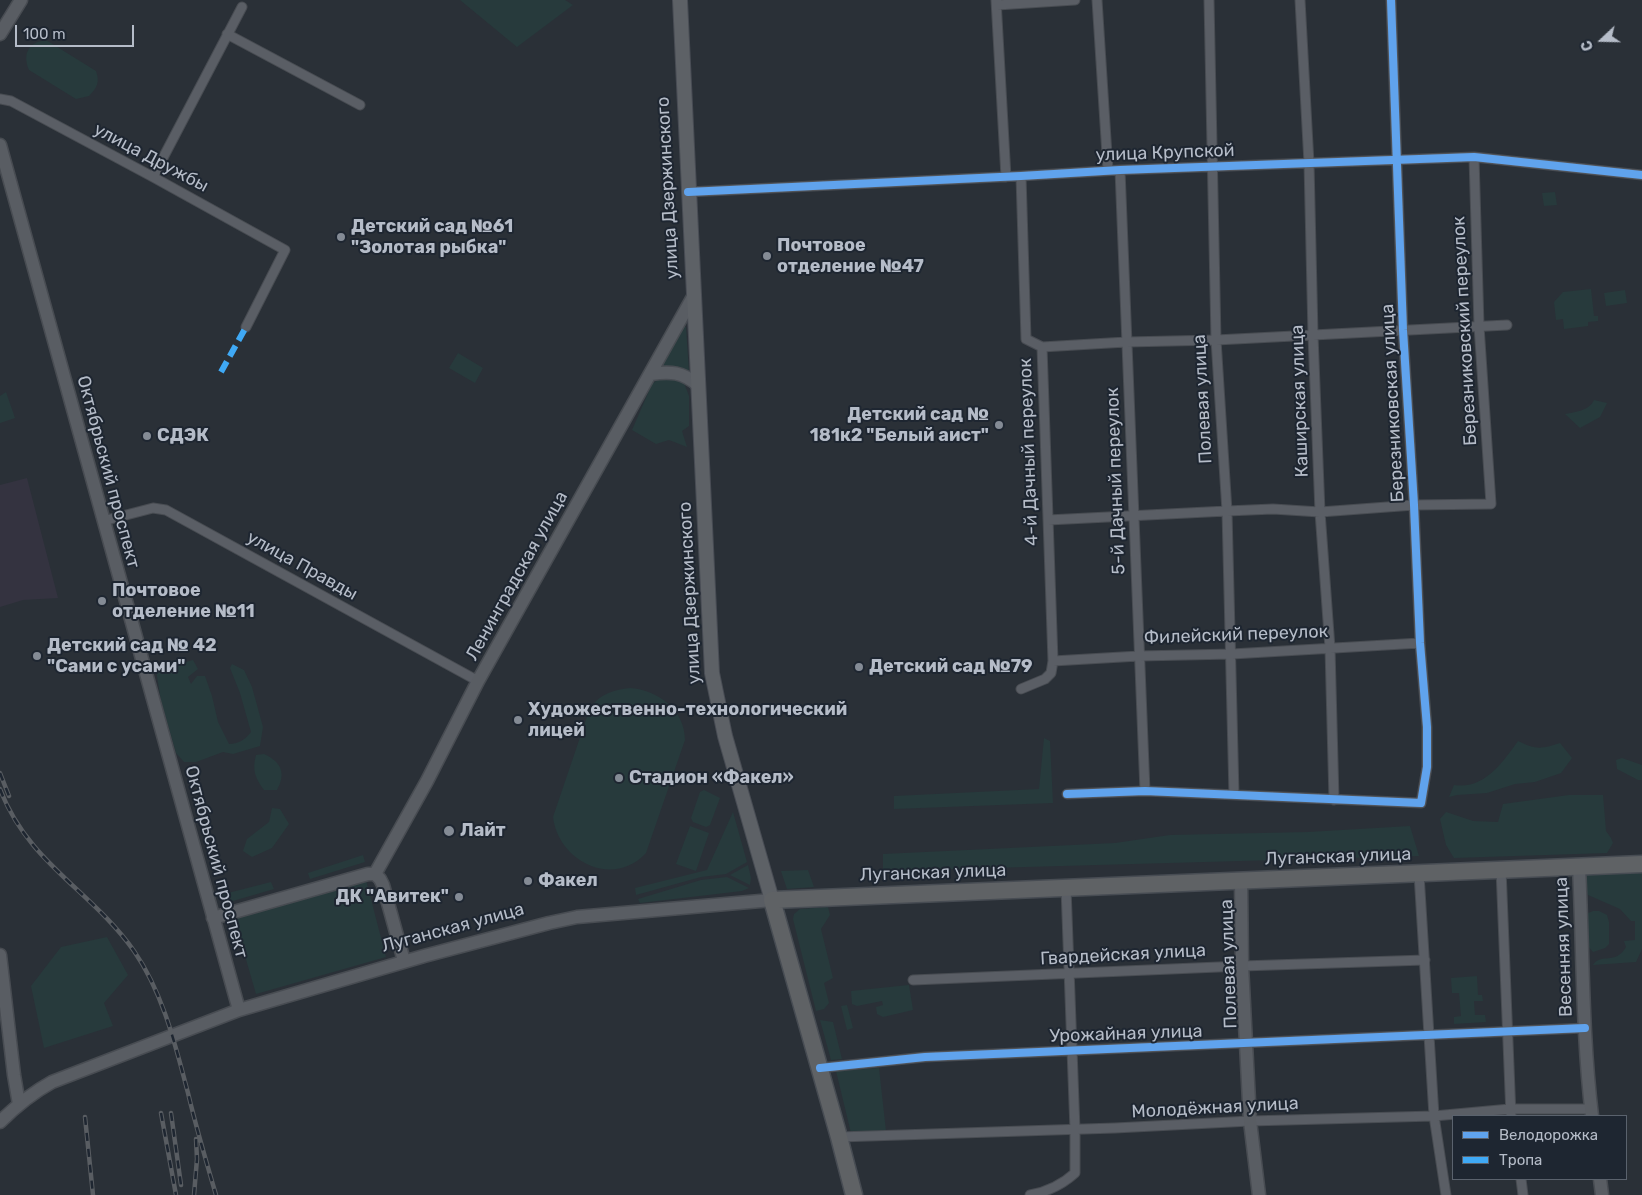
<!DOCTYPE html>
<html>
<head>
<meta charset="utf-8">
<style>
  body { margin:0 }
  #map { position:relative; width:1642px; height:1195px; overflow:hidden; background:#2a3037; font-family:Rubik,sans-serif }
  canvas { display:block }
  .legend { position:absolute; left:1452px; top:1115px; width:175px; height:65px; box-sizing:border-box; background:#1e2631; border:1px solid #5a626d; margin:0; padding:6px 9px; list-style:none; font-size:15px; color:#b5bcc8 }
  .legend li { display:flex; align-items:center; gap:10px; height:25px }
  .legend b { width:25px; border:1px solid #5a626d }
  .north { position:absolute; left:1577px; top:15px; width:50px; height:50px; -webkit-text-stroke:4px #1e2631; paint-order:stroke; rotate:249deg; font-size:14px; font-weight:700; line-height:20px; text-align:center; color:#b5bcc8 }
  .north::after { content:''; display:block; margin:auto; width:18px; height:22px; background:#b5bcc8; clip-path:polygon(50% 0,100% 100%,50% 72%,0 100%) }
  .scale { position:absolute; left:15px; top:25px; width:119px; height:22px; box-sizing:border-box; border:2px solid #b5bcc8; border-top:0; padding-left:6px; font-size:15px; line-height:18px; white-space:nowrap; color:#b5bcc8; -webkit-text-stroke:4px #1e2631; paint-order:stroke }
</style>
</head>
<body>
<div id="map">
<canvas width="1642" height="1195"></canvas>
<ul class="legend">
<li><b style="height:6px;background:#60a3ed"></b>Велодорожка</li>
<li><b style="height:6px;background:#3fa9f5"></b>Тропа</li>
</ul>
<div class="north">С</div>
<div class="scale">100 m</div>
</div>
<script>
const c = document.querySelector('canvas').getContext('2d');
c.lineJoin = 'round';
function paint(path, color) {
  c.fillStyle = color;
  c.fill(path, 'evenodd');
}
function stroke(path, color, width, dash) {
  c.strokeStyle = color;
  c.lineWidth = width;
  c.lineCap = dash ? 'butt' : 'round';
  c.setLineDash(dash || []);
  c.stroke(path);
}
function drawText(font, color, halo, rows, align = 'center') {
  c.font = font + ' Rubik,sans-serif';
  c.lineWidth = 4;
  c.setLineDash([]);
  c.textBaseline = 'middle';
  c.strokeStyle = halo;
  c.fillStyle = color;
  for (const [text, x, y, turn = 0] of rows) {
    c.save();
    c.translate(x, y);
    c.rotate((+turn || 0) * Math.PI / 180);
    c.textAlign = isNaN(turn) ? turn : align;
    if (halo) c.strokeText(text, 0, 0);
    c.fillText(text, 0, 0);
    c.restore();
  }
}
paint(new Path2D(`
  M 27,478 L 58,598 L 23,600 L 0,607 L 0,485 Z`), '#343340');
paint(new Path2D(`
  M 460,0 L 565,0 L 573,5 L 517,47 Z
  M 46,40 L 96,71 C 100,82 97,88 89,96 L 76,99 L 29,70 C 22,53 29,42 46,40 Z
  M 1555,192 L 1557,205 L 1544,206 L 1542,193 Z
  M 1591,289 L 1594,316 L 1598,316 L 1598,321 L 1588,322 L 1588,326 L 1564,329 L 1563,319 L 1556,320 L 1554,302 L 1563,292 Z
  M 1625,290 L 1627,303 L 1606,306 L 1604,293 Z
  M 683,327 L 686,327 L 689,372 L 661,368 Z
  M 458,353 L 483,368 L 475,383 L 449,368 Z
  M 673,377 L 684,383 L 689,396 L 689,426 L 682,431 L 687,447 L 669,440 L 656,444 L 632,430 L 652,384 L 659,379 Z
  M 6,392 L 15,418 L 0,423 L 0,396 Z
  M 1594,400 L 1607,403 L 1600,417 L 1580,428 L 1565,414 C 1575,412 1589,411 1594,400 Z
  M 193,660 L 198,669 L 188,677 L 191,684 L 197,676 L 205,676 L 212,696 L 218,722 L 229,744 C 238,744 245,740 251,732 L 240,693 L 230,668 L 232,664 L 244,670 L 252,687 L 263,727 L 260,746 L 233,754 L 223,752 L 196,762 L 184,762 L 176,753 L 161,701 L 156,670 Z
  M 630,688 C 658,690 685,710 685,740 L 646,853 C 613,889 558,861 553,817 L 590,708 C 600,694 613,690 630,688 Z
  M 1044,738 L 1050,741 L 1053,803 L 894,809 L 894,796 L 1039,789 Z
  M 1518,741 C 1536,750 1541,749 1560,743 L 1572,758 L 1561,773 L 1535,782 L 1515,784 L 1487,793 L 1457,795 L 1449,797 L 1454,785 C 1484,790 1503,762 1518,741 Z
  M 264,754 C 282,762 286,774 277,790 L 264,790 C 255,778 252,770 256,755 Z
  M 1622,758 L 1642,765 L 1642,780 L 1638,780 L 1617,769 L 1616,760 Z
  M 704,790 L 720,798 L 710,825 L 706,827 L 693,822 L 691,818 L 700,792 Z
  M 1569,795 L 1603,795 L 1606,831 L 1611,838 L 1613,843 L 1607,853 L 1454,858 L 1446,845 L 1440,819 L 1446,812 L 1473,821 L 1498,822 L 1503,804 Z
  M 272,808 L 280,809 L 289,824 L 272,848 L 252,857 L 243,851 L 247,839 L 269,822 Z
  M 733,812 L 747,862 L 726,874 L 701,877 L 636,895 L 635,888 L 707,870 Z
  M 690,826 L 709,833 L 696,871 L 676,864 Z
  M 1410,826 L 1419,856 L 883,871 L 883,854 L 1115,843 L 1170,835 L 1308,832 Z
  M 363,855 L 365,862 L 310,879 L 308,873 Z
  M 748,865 L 751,878 L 750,885 L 730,875 Z
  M 808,870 L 814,887 L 787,889 L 781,871 Z
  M 1642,873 L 1642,949 L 1636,962 L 1593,965 C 1601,952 1615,966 1626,947 L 1624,941 L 1635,940 L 1635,921 L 1631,921 L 1620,909 L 1588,895 L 1585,889 L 1586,874 Z
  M 727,877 L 749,888 L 742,891 L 640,903 L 638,899 L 701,880 Z
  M 366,880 L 386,957 L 256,994 L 234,918 Z
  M 271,882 L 274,889 L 226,903 L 220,895 Z
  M 828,907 L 830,915 L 821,929 L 833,978 L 824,983 L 829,1003 L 824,1009 L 816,1011 L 793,919 L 794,914 L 800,909 Z
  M 1593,911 L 1599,911 L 1607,915 L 1609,922 L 1609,944 L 1605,948 L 1593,952 L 1587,945 L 1586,914 Z
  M 107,937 L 128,975 L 104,1003 L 113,1026 L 44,1048 L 31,986 L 61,947 Z
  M 1477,976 L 1478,995 L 1482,995 L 1483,1001 L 1474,1001 L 1475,1015 L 1485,1015 L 1486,1022 L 1454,1024 L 1454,1017 L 1461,1016 L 1459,993 L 1452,993 L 1451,978 Z
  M 909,985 L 913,1010 L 883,1017 L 877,1014 L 876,1007 L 883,1005 L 882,1001 L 857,1006 L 852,1004 L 851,991 Z
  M 847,1005 L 853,1028 L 847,1030 L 841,1006 Z
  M 820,1020 L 833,1022 L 842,1059 L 831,1060 Z
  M 879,1068 L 886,1131 L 851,1133 L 836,1071 Z`), '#273a3c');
const street = new Path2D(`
  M 996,0 L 1006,177
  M 1097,0 L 1108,170
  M 1209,0 L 1216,340 L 1227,511 L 1234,795
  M 1300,0 L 1309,163 L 1313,335 L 1320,512 L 1330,648 L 1334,800
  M 997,5 L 1075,0
  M 227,34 L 360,105
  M 0,99 L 11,101 L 153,177 L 285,250 L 246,327
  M 1120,170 L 1145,791
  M 1021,176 L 1026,339 L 1042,347 L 1053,661 L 1051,673 L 1045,679 L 1021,689
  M 153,177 L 242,7
  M 688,192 L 1021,176 L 1120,170 L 1474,157 L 1642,175
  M 1042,347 L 1126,342 L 1216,340 L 1507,325
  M 1048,520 L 1227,511 L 1273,509 L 1320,512 L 1414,505 L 1491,504 L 1479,326 L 1474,157
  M 103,521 L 153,508 L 166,510 L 478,681
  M 1053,661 L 1139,656 L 1232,654 L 1420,643
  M 1067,794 L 1145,791 L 1421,803 L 1427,767 L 1427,727 L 1420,643 L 1414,505 L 1403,330 L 1391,0
  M 1501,869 L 1511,1116
  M 1419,874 L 1434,1116 L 1446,1195
  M 913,980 L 1242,966 L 1425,960
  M 820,1068 L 925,1057 L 1585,1028
  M 839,1137 L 1115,1128 L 1250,1121 L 1434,1116 L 1510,1109 L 1591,1109
  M 1521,1179 L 1523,1195
  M 1030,1195 C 1046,1192 1063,1184 1075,1173 L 1075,1130 L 1066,888`);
const secondary = new Path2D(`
  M 0,34 L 21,0
  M 0,145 L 239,1010
  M 651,374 C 671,371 682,372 698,385
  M 1579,867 C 1583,950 1582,1034 1592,1116
  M 375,874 L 427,781 L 478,681 L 693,297
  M 1241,880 L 1242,966 L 1250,1121 L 1259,1195
  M 213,918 L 368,874 L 375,874 L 380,879 L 383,885 L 404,961
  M 0,955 L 14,1075 L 19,1104
  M 0,1122 C 16,1106 32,1093 52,1082 L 239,1010 L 424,956 L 549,923 L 577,917 L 772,900
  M 1600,1179 L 1602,1195`);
const primary = new Path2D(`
  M 680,0 L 712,673 L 725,736 L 772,900`);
const highway = new Path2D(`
  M 854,1195 L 839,1137 L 772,900 L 1642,864`);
stroke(street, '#484c52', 11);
stroke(secondary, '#484c52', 15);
stroke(primary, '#484c54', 16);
stroke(highway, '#474c53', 19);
stroke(street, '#5a5e65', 9);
stroke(secondary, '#595d63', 12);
stroke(primary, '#5d6166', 14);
stroke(highway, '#5f6265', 16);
const rail = new Path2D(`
  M 0,773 L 9,796
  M 0,789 C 28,863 92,891 134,951 C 163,993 175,1044 188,1093 C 196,1127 206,1161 216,1195
  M 161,1113 L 176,1195
  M 171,1113 L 181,1185
  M 85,1117 L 93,1195
  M 194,1195 L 197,1159 L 196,1139`);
stroke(rail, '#595d62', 4.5);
stroke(rail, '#1e2631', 2.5, [8]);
stroke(new Path2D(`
  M 221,372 L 246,327`), '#3fa9f5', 6, [12, 6]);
stroke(new Path2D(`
  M 688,192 L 1021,176 L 1120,170 L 1474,157 L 1642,175
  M 1067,794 L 1145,791 L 1421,803 L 1427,767 L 1427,727 L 1420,643 L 1414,505 L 1403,330 L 1391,0
  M 820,1068 L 925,1057 L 1585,1028`), '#60a3ed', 8);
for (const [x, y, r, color] of [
  [341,237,5,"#848b95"],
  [767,256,5,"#848b95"],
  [999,425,5,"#848b95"],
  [147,436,5,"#848b95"],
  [102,601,5,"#848b95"],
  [37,656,5,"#848b95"],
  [859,667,5,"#848b95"],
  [518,720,5,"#848b95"],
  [619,778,5,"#848b95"],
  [449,831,6,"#848b95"],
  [528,881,5,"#848b95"],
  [459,897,5,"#848b95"]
]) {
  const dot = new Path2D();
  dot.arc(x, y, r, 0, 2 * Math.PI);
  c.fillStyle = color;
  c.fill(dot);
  stroke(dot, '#1e2631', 2);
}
drawText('18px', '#b5bcc8', '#1e2631', [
  ["улица Крупской",1165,153,-2],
  ["улица Дружбы",151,158,28],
  ["улица Дзержинского",668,188,-93],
  ["Березниковский переулок",1465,331,-93],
  ["Полевая улица",1203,399,-93],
  ["Каширская улица",1300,401,-92],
  ["Березниковская улица",1393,403,-93],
  ["4-й Дачный переулок",1029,452,-92],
  ["Октябрьский проспект",108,472,75],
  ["5-й Дачный переулок",1116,481,-92],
  ["улица Правды",302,566,29],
  ["Ленинградская улица",517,576,-61],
  ["улица Дзержинского",690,593,-93],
  ["Филейский переулок",1236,635,-2],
  ["Луганская улица",1338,857,-2],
  ["Октябрьский проспект",216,862,75],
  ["Луганская улица",933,873,-2],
  ["Луганская улица",453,928,-15],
  ["Весенняя улица",1564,947,-92],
  ["Гвардейская улица",1123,955,-3],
  ["Полевая улица",1229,964,-92],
  ["Урожайная улица",1126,1034,-2],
  ["Молодёжная улица",1215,1108,-3]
]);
drawText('bold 18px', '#b5bcc8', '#1e2631', [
  ["Детский сад №61",351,227],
  ["\"Золотая рыбка\"",351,248],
  ["Почтовое",777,246],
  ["отделение №47",777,267],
  ["Детский сад №",989,415,"right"],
  ["181к2 \"Белый аист\"",989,436,"right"],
  ["СДЭК",157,436],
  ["Почтовое",112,591],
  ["отделение №11",112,612],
  ["Детский сад № 42",47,646],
  ["\"Сами с усами\"",47,667],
  ["Детский сад №79",869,667],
  ["Художественно-технологический",528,710],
  ["лицей",528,731],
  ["Стадион «Факел»",629,778],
  ["Лайт",460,831],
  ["Факел",538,881],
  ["ДК \"Авитек\"",449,897,"right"]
], 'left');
</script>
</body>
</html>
